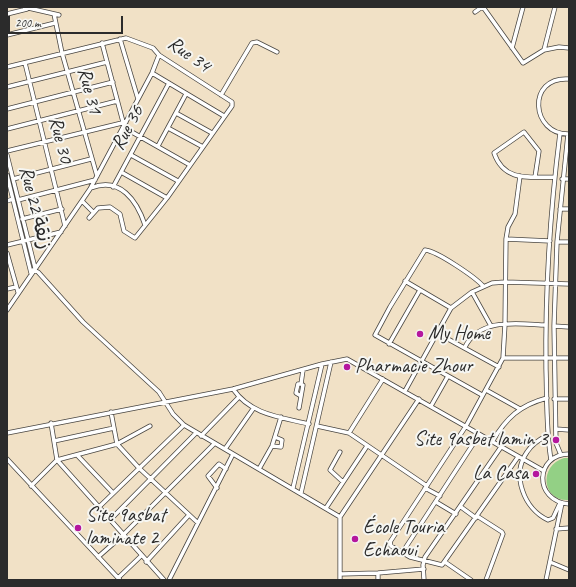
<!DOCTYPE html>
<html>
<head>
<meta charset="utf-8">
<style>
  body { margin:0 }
  #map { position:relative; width:576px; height:587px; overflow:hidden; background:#f1e1c6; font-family:Caveat,sans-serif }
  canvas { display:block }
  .frame { position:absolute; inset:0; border:8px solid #2b2b2b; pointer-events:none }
  .scale { position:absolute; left:8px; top:16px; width:115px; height:18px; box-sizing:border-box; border:2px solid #2b2b2b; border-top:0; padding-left:5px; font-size:12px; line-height:14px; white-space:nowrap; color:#2b2b2b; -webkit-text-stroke:3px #f6f6f2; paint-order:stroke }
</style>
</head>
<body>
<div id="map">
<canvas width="576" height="587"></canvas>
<div class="frame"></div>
<div class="scale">200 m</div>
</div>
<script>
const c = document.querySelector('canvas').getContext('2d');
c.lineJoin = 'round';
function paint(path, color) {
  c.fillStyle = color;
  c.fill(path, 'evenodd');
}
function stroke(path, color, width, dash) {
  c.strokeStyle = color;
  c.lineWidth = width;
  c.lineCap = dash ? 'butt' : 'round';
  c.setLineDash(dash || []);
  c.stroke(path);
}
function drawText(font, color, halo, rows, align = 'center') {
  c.font = font + ' Caveat,"Playpen Sans Arabic",sans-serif';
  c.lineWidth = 4;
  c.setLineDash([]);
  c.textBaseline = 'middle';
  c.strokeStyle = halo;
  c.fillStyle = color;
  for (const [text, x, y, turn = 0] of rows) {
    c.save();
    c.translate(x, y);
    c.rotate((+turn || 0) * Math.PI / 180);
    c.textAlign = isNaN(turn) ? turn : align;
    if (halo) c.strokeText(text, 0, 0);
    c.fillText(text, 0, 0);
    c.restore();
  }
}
paint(new Path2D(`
  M 564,458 L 569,458 L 569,500 C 542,502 538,466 564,458 Z`), '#93d085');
const street = new Path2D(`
  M 24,7 L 59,15
  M 483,7 L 523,63 L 544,50 L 559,47 L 569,48
  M 475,12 L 482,7
  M 7,14 L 27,9
  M 54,14 L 62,53 L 97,176
  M 7,35 L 55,23
  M 120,39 L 138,99
  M 102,43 L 123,122
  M 512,48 L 523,7
  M 544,50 L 555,7
  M 25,63 L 65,226
  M 7,67 L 126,38 L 153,48 L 159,55 L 232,102 L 232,106 L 167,198 L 135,238 L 124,231 L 120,214 L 110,207 L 98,208 L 89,218
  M 152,73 L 224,116
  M 569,79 C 526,76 531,135 569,134
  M 7,87 L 107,62
  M 221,95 L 252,43 L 257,42 L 277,52
  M 7,109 L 113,82
  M 176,113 L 212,133
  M 123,127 L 190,165
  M 168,128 L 203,147
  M 7,129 L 117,101
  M 158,146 L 186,94
  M 7,151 L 126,122
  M 7,155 L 35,268
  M 131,155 L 178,181
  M 121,172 L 167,198
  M 7,175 L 31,273
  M 535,177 L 539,151 L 524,132 L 494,153 C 504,182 529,177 555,177
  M 13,179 L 91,159
  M 562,179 L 569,179
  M 113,187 L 169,83
  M 91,188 C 120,176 137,201 145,225
  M 18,200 L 95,180
  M 7,201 L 13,199
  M 82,201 L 93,212
  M 560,209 L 569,209
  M 22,219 L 62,209
  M 506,239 L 550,241
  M 557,242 L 569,242
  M 7,245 L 61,232
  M 7,253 L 18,292
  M 33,270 L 38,272 L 83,322 L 159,392 L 173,414 L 184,425 L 340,517
  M 405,281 L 451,308
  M 7,289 L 16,287
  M 472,292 L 491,326
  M 7,310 L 90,189 L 152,73 L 159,55
  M 554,326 L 569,327
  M 437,333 L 499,367
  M 389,344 L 420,290
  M 465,347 C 480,317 518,324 546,325
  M 503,358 L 569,358
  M 233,389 C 251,415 280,417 309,424
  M 486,390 L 520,409
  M 405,391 L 451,308 L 472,292 L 492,283 L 505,282 L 569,284
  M 482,395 L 375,335 L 390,307 L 425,250 C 437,251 475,277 483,286
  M 301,396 L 296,393 L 298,384 L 301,384
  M 554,399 L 569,399
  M 431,406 L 448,376
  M 299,408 L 303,385 L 301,384 L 303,370
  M 111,412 L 117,444 L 139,468 L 198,523
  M 51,423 L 57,460 L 164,580
  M 317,426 L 349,433 L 427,486
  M 556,429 L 569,430
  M 7,433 L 233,389 L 322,364 L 347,359 L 544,471
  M 349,433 L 383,379
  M 548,435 C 540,439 532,444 527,452 C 511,475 524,509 548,520 L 553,518 L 560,503
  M 201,436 L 239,397
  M 54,441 L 114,428
  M 492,442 C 506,418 520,405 547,398
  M 272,446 L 281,447 L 282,440 L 275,437
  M 225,449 L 253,409
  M 340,452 L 330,470 L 343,482
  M 569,454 C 535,454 533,501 569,504
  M 77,455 L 113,493
  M 561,455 L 556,443 L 554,326 L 557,242 L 568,134
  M 518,457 L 442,565 L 410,557 L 391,546 L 390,542 L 466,426 L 503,358 L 505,324 L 506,239 L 508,227 L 515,214 L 520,176
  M 7,459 L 120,580
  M 551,460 C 546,430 547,400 546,369 C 545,290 550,212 560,133
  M 259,469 L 272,446 L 281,417
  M 31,486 L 57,460 L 117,444 L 150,426
  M 217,488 L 208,476 L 219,464 L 226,469
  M 293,488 L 322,364
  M 425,488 L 440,496
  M 301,493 L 331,362
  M 436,502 L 456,514
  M 99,507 L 184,425
  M 461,507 L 476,518
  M 326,508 L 367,446
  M 477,516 L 502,532 L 503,534 L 486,580
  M 110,520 L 196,433
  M 556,529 L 569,528
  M 402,553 L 479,435
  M 98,557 L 123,535 L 214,444
  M 146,562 L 189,515
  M 445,562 L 471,580
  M 550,562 L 569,570
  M 378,573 L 378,580
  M 340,574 L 378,573 L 424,569
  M 118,578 L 141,556
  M 169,580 L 233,454
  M 340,580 L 340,517 L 419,399
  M 424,580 L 423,565 L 425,557 L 501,447
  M 546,580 L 562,503`);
stroke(street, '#494642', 5);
stroke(street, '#fff', 3.5);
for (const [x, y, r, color] of [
  [420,334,4,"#b5179e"],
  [347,367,4,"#b5179e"],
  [556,440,4,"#b5179e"],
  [536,474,4,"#b5179e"],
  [78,528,4,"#b5179e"],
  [355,539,4,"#b5179e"]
]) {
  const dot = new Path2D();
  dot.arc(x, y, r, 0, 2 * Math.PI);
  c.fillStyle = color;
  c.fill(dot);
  stroke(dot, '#f6f6f2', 1.5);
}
drawText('20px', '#2b2b2b', '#f6f6f2', [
  ["Rue 34",189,55,35],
  ["Rue 31",89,91,75],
  ["Rue 36",128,128,-62],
  ["Rue 30",60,140,76],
  ["Rue 22 زنقة",35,208,76]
]);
drawText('20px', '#2b2b2b', '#f6f6f2', [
  ["My Home",428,334],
  ["Pharmacie Zhour",355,367],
  ["Site 9asbet lamin 3",548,440,"right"],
  ["La Casa",528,474,"right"],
  ["Site 9asbat",86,516],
  ["laminate 2",86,539],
  ["École Touria",363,528],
  ["Echaoui",363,551]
], 'left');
</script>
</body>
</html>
